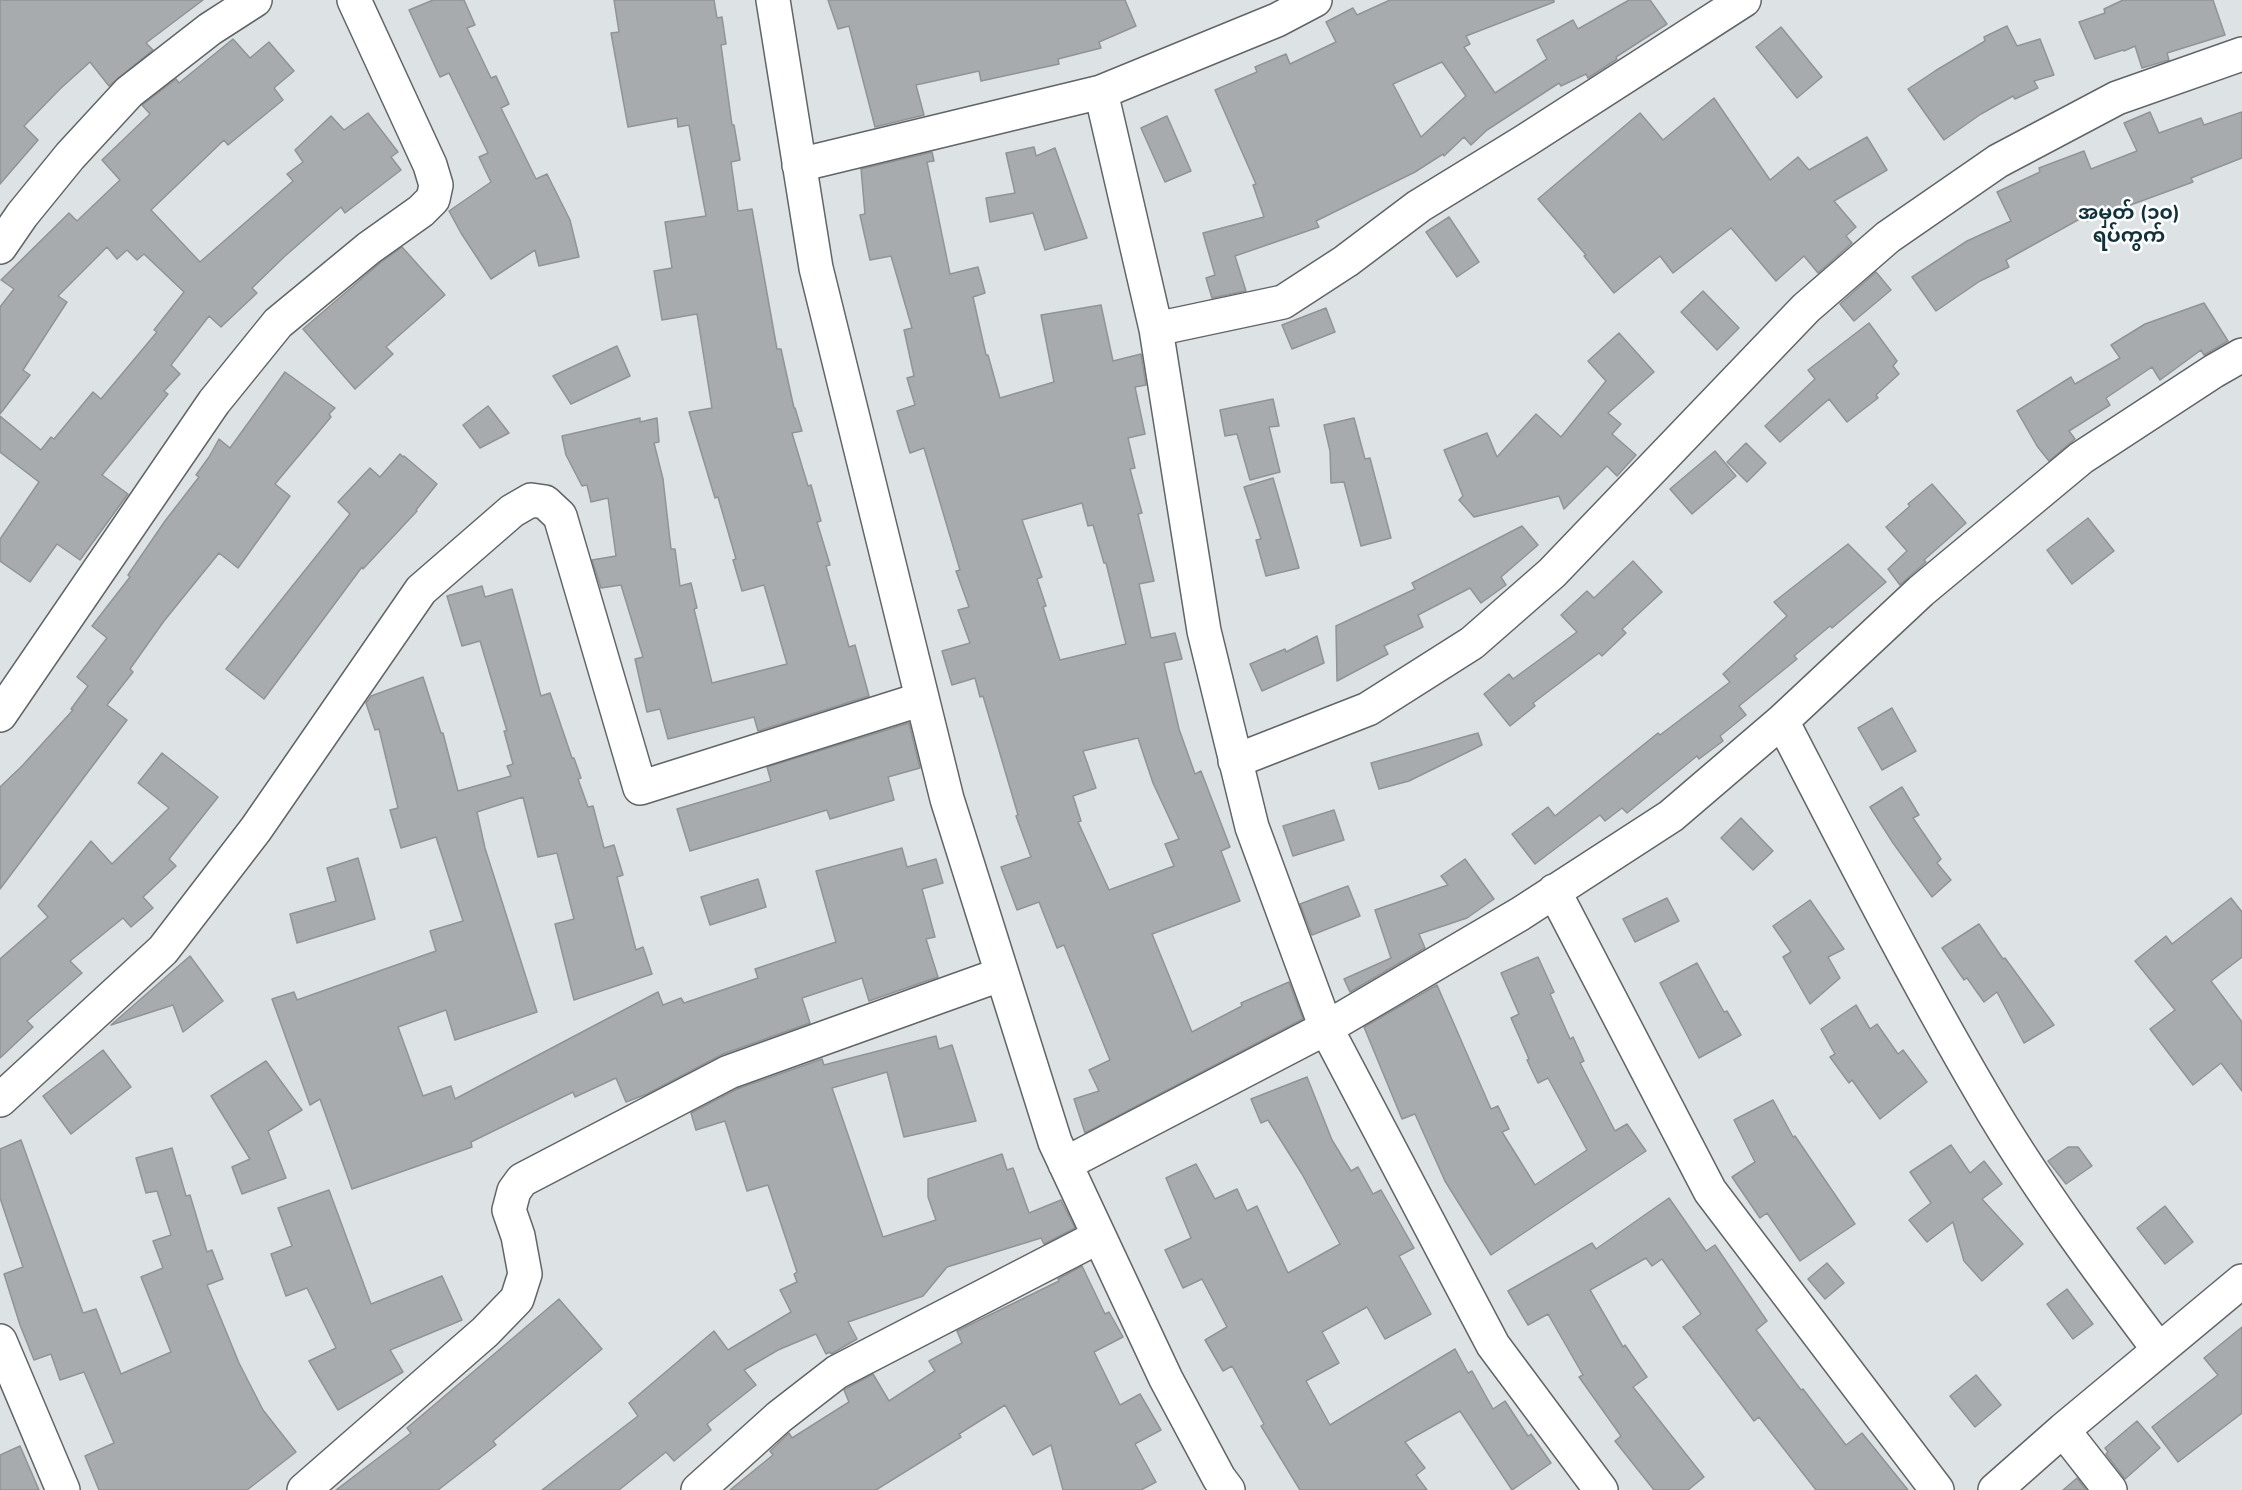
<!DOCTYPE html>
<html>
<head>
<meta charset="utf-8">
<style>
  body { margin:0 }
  canvas { display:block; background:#dde2e4 }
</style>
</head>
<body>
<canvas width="2242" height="1490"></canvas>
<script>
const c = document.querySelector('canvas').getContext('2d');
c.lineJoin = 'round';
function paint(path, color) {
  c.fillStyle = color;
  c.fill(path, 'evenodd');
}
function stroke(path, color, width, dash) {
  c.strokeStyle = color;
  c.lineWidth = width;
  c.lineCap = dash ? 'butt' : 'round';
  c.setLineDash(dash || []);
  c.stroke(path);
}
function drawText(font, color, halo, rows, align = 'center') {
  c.font = font + ' "Nunito Sans","Noto Sans Myanmar",sans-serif';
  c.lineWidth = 5;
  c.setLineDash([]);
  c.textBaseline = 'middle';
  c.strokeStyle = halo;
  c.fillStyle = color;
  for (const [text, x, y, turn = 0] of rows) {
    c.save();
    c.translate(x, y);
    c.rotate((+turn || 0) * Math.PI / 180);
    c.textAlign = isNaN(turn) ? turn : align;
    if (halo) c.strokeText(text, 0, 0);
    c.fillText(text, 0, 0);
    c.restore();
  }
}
const building = new Path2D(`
  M 0,0 L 203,0 L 146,43 L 153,50 L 109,86 L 90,62 L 61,88 L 24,126 L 38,140 L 0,184 Z
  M 433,0 L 464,0 L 475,25 L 467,28 L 491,78 L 496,76 L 509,104 L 501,108 L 536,179 L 547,174 L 570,220 L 579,257 L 539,266 L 535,250 L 491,279 L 461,233 L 449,211 L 491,182 L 479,157 L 488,153 L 449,73 L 440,77 L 409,10 Z
  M 614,0 L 714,0 L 717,18 L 722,17 L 726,44 L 721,45 L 732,125 L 734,125 L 740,160 L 731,162 L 738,211 L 752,209 L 777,349 L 781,349 L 794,408 L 795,408 L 802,431 L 792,433 L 808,486 L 811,485 L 821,521 L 817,522 L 830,565 L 826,566 L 849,647 L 855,645 L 869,696 L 758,731 L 754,717 L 668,739 L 660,709 L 647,712 L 635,659 L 643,657 L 621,585 L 601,588 L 592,560 L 616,556 L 608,498 L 591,502 L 587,485 L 582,486 L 566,455 L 562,436 L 640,418 L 640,422 L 657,418 L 659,442 L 654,443 L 663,479 L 671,549 L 675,549 L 680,586 L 691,583 L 697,608 L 694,609 L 712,683 L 787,664 L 764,585 L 742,591 L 733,560 L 736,559 L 718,497 L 715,498 L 689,412 L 712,408 L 697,314 L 662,320 L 654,271 L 672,268 L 665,222 L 706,216 L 689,125 L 678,127 L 677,118 L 628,127 L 611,33 L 619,32 Z
  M 828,0 L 1125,0 L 1136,26 L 1099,42 L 1101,48 L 1058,59 L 1059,64 L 981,81 L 979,71 L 916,85 L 924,115 L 875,127 L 849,26 L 838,29 Z
  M 1390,0 L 1554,0 L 1554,2 L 1466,36 L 1470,44 L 1464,47 L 1495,93 L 1547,59 L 1537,40 L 1573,20 L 1578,29 L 1629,0 L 1650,0 L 1667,24 L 1616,57 L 1617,59 L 1588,78 L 1586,74 L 1561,86 L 1559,83 L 1487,130 L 1471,145 L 1464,137 L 1444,156 L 1443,154 L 1415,172 L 1316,221 L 1319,227 L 1235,256 L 1246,291 L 1212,298 L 1206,278 L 1215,275 L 1203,233 L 1264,217 L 1253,185 L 1256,184 L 1215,90 L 1257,72 L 1255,67 L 1286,54 L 1290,64 L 1336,42 L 1326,22 L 1353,8 L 1357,15 ZM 1442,62 L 1466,96 L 1421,137 L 1393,84 Z
  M 2123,0 L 2213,0 L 2225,35 L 2167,53 L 2169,60 L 2142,68 L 2135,46 L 2124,51 L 2123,50 L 2095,59 L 2079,22 L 2105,13 L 2104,9 Z
  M 2007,26 L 2017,46 L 2040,39 L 2054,75 L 2034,81 L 2038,88 L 2015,99 L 2013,96 L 1981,114 L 1944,140 L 1908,89 L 1935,71 L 1985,41 L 1984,37 Z
  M 1781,27 L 1822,77 L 1797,98 L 1756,47 Z
  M 233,39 L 250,58 L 269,42 L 294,71 L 274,88 L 283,100 L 228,145 L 224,140 L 151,210 L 200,262 L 293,181 L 287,174 L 303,162 L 295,150 L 331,116 L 344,130 L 368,113 L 398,152 L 391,157 L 401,170 L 345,213 L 341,207 L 284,257 L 252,288 L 257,293 L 221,327 L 209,316 L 171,365 L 180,374 L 164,391 L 168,394 L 102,475 L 128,494 L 80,560 L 57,544 L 30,582 L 0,561 L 0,539 L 39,482 L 0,452 L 0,416 L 41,450 L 51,437 L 54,439 L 93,392 L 101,399 L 157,332 L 154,330 L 184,292 L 144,254 L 137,260 L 127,250 L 117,259 L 107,247 L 58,296 L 67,302 L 23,370 L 30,375 L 0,414 L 0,307 L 14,289 L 1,280 L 69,213 L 77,221 L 120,180 L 102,160 L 150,114 L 142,105 L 176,79 L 179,83 Z
  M 1714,98 L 1770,180 L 1798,157 L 1809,170 L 1867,137 L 1887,170 L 1834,201 L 1856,227 L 1846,236 L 1852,243 L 1818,273 L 1804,256 L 1776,281 L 1731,228 L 1673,273 L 1660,256 L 1614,293 L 1584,256 L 1586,255 L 1538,199 L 1640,113 L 1663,140 Z
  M 2150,112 L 2159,133 L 2201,118 L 2204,125 L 2242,112 L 2242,158 L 2191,178 L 2193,182 L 2087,221 L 2085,216 L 2006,260 L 2009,267 L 1980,281 L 1936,311 L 1912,277 L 1967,241 L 2011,221 L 1997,192 L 2040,172 L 2039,168 L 2084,151 L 2091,169 L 2137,151 L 2124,123 Z
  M 1167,116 L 1191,171 L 1165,182 L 1141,128 Z
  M 1034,147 L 1036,156 L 1055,148 L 1087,238 L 1045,250 L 1033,213 L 990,222 L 986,198 L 1015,193 L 1006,153 Z
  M 932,152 L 934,161 L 927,162 L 950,274 L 978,267 L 985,293 L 973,297 L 986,355 L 988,355 L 1000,398 L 1054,382 L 1041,315 L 1101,305 L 1113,361 L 1141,354 L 1146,385 L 1135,387 L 1145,434 L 1128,438 L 1135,468 L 1130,469 L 1142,513 L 1138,514 L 1154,581 L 1139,584 L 1151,638 L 1175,633 L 1182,659 L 1164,663 L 1179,729 L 1195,774 L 1201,771 L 1230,847 L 1221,851 L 1240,901 L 1152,934 L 1192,1032 L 1242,1006 L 1241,1003 L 1289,982 L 1303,1019 L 1085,1133 L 1074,1099 L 1099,1091 L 1089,1070 L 1110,1060 L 1064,945 L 1057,948 L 1039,902 L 1017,910 L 1001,867 L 1031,857 L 1016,816 L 1018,815 L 983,696 L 980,697 L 975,678 L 952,685 L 942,651 L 970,643 L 958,610 L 969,607 L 956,571 L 960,570 L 924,448 L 910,453 L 897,411 L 915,405 L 907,378 L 914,376 L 904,330 L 912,328 L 891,256 L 870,260 L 860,215 L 865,214 L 861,169 ZM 1082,503 L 1088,526 L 1093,525 L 1104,563 L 1106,563 L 1126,644 L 1060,660 L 1043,607 L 1046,606 L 1037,579 L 1042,577 L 1022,520 ZM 1138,738 L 1153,783 L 1179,839 L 1165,844 L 1174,866 L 1109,890 L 1078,822 L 1081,821 L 1073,796 L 1096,788 L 1083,751 Z
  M 1449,217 L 1479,262 L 1457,277 L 1426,232 Z
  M 402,247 L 445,295 L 386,347 L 393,354 L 355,389 L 303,329 L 380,263 Z
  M 1876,272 L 1891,290 L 1854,321 L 1840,304 Z
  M 1703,291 L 1739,328 L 1717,350 L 1681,312 Z
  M 2204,303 L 2228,341 L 2204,355 L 2201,350 L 2160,380 L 2152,367 L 2106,398 L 2110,405 L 2069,431 L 2075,439 L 2049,461 L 2037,446 L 2017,411 L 2071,377 L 2075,384 L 2120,358 L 2111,345 L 2145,324 Z
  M 1326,308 L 1335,332 L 1292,349 L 1282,325 Z
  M 1869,323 L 1897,361 L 1893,366 L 1899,374 L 1876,395 L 1878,398 L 1847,422 L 1829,399 L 1780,442 L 1765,426 L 1815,379 L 1808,370 Z
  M 1619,333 L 1654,372 L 1608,413 L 1621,424 L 1612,434 L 1636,455 L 1617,476 L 1607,466 L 1564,509 L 1559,496 L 1474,517 L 1459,500 L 1463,496 L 1444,450 L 1487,433 L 1497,457 L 1536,414 L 1561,437 L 1606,381 L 1588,361 Z
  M 617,346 L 630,376 L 571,404 L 553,376 Z
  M 285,372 L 335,408 L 329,414 L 331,417 L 275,484 L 290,496 L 238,568 L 219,553 L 164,621 L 130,669 L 133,672 L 107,705 L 127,720 L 0,889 L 0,787 L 22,766 L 73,710 L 71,709 L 88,686 L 77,677 L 107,638 L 92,626 L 130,577 L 128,575 L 165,521 L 199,477 L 196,475 L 209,457 L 219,439 L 230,448 Z
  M 1273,399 L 1279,426 L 1269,427 L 1280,472 L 1250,480 L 1237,434 L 1225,436 L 1220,410 Z
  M 488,406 L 509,433 L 480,448 L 463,425 Z
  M 1354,418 L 1365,459 L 1370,458 L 1391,538 L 1361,546 L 1344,482 L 1331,483 L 1330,451 L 1324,425 Z
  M 1746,443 L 1766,463 L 1747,482 L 1727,462 Z
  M 1715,451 L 1736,476 L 1692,514 L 1670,489 Z
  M 400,454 L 403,457 L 404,456 L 437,484 L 416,510 L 417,511 L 363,569 L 362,567 L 264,699 L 226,669 L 350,514 L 338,502 L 370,468 L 380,477 Z
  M 1273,478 L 1299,568 L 1266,576 L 1256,540 L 1261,539 L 1244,487 Z
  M 1932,484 L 1966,523 L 1924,560 L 1926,562 L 1900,585 L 1888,569 L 1907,551 L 1886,527 L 1910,506 L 1908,504 Z
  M 2088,518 L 2114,551 L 2072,584 L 2047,550 Z
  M 1522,526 L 1538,545 L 1501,577 L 1506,585 L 1481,603 L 1470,588 L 1418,615 L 1423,627 L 1384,646 L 1388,654 L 1337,681 L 1336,626 L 1415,589 L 1412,583 Z
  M 1848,544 L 1886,582 L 1832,628 L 1830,626 L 1794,656 L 1797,659 L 1739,706 L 1746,715 L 1720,736 L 1723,741 L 1699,759 L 1697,756 L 1627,813 L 1622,808 L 1605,821 L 1600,815 L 1535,864 L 1512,834 L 1548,807 L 1555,816 L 1658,733 L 1660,735 L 1730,682 L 1723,674 L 1787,616 L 1774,602 Z
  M 1633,561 L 1662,592 L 1622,629 L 1626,633 L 1602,656 L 1599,653 L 1533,703 L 1535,706 L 1510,726 L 1484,694 L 1509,674 L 1513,679 L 1577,632 L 1561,615 L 1587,591 L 1594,598 Z
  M 482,586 L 485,597 L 512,589 L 541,696 L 550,693 L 572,758 L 574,758 L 581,778 L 578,779 L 588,807 L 593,806 L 604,848 L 614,845 L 623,875 L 617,877 L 636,950 L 643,947 L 652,974 L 574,1000 L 555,924 L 574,919 L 557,853 L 538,857 L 523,797 L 477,812 L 485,848 L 537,1012 L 455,1040 L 446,1010 L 398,1027 L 423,1096 L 451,1086 L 455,1099 L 658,992 L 663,1005 L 681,998 L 684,1003 L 758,978 L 755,969 L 836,942 L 816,871 L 902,848 L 907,867 L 936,859 L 943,883 L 922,889 L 935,937 L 926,939 L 938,977 L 869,1001 L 862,978 L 802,998 L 810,1023 L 723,1054 L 647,1094 L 626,1102 L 616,1078 L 575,1097 L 573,1092 L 471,1142 L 472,1147 L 352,1189 L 320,1099 L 310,1105 L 272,999 L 294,992 L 297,1000 L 436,951 L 430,931 L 463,921 L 436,837 L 401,848 L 390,810 L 398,808 L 379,729 L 375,730 L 366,703 L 371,696 L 423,677 L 441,733 L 443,733 L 458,791 L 511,776 L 507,766 L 513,764 L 504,731 L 507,731 L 480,641 L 462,646 L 447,596 Z
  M 1317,636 L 1324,663 L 1262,691 L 1250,664 L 1285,649 L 1286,652 Z
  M 1892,708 L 1916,751 L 1882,770 L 1858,728 Z
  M 909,723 L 920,768 L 888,777 L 894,800 L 830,819 L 827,810 L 690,851 L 677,809 L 771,781 L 767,767 Z
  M 1478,733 L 1482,745 L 1409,781 L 1379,789 L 1371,763 Z
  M 162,753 L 218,797 L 169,859 L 176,866 L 143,897 L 153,908 L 131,927 L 123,918 L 70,961 L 82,973 L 27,1021 L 33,1027 L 0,1058 L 0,959 L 48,917 L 38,906 L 91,841 L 112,864 L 169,808 L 138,783 Z
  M 1902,787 L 1919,815 L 1913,818 L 1941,859 L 1937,863 L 1951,880 L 1932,897 L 1893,843 L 1870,807 Z
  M 1334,810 L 1344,840 L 1293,856 L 1283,826 Z
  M 1741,818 L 1773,851 L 1753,870 L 1721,838 Z
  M 358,858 L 375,919 L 297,943 L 290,914 L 336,901 L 327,868 Z
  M 1465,859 L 1494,899 L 1467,918 L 1419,934 L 1425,948 L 1350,992 L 1344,979 L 1391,958 L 1375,910 L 1448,885 L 1441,876 Z
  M 758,879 L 766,907 L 710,925 L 701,897 Z
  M 1348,886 L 1360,916 L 1312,935 L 1300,904 Z
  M 1667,898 L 1679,921 L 1635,942 L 1623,919 Z
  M 2231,898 L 2242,912 L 2242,957 L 2211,981 L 2242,1022 L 2242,1091 L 2221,1063 L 2193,1085 L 2150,1029 L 2175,1010 L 2135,961 L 2166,936 L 2172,944 Z
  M 1810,900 L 1844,949 L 1828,957 L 1840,978 L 1810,1004 L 1783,957 L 1791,952 L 1773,926 Z
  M 1979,924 L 2003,959 L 2005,958 L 2054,1025 L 2024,1043 L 1997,992 L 1984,1002 L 1967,978 L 1964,980 L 1942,948 Z
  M 190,956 L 223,1001 L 183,1032 L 173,1005 L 111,1025 Z
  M 1538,957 L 1554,992 L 1550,994 L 1570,1039 L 1573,1037 L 1584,1061 L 1580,1063 L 1615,1131 L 1627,1124 L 1646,1151 L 1491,1255 L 1445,1181 L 1415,1114 L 1402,1119 L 1364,1027 L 1437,985 L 1491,1109 L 1498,1106 L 1509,1129 L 1502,1132 L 1535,1185 L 1587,1150 L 1548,1078 L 1538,1083 L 1527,1060 L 1529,1059 L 1511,1018 L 1519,1014 L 1501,973 Z
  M 1697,963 L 1724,1012 L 1727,1011 L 1741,1035 L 1699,1058 L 1660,983 Z
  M 1856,1005 L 1870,1029 L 1877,1024 L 1898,1054 L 1903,1050 L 1927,1082 L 1880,1119 L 1852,1080 L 1849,1083 L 1830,1057 L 1835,1054 L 1821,1029 Z
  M 936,1036 L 939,1049 L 952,1045 L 976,1121 L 904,1137 L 887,1072 L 832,1088 L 883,1237 L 936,1220 L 928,1197 L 928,1179 L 1002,1154 L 1007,1170 L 1013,1168 L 1029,1213 L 1061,1200 L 1075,1228 L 1044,1244 L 1041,1238 L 947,1267 L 923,1296 L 848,1322 L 857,1339 L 831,1354 L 830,1352 L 826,1354 L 816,1334 L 778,1350 L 744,1370 L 756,1385 L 707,1424 L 711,1430 L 674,1461 L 666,1452 L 619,1490 L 542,1490 L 638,1416 L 629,1403 L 714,1331 L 728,1350 L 791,1312 L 780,1290 L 797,1282 L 794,1274 L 797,1272 L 768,1185 L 747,1191 L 725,1121 L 696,1130 L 691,1113 L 737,1089 L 822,1059 L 824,1065 Z
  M 103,1050 L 131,1087 L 71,1134 L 43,1096 Z
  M 266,1061 L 302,1110 L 268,1131 L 286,1178 L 242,1194 L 232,1167 L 250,1159 L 211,1096 Z
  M 1307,1077 L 1332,1140 L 1351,1171 L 1358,1167 L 1373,1194 L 1381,1190 L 1414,1248 L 1399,1256 L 1431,1314 L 1385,1339 L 1367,1307 L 1322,1332 L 1339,1363 L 1306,1381 L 1330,1425 L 1455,1349 L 1468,1373 L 1472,1371 L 1493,1409 L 1505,1401 L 1528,1436 L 1531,1434 L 1551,1463 L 1512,1490 L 1460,1411 L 1405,1442 L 1425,1468 L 1416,1475 L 1427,1490 L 1300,1490 L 1261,1426 L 1264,1424 L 1232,1366 L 1223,1371 L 1205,1340 L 1227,1327 L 1202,1279 L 1183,1288 L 1165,1250 L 1191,1238 L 1166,1178 L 1196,1164 L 1215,1199 L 1237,1189 L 1247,1211 L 1257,1206 L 1288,1273 L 1340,1244 L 1302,1174 L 1268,1120 L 1261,1123 L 1251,1099 Z
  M 1773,1100 L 1793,1137 L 1795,1136 L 1855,1224 L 1800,1261 L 1767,1213 L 1760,1218 L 1732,1177 L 1755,1162 L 1734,1120 Z
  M 21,1140 L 83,1313 L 96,1309 L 121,1374 L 171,1352 L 141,1277 L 163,1268 L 153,1241 L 171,1235 L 157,1191 L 146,1193 L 136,1158 L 172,1148 L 186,1196 L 190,1195 L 207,1252 L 212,1250 L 223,1279 L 207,1285 L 239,1363 L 263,1410 L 296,1452 L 247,1490 L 99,1490 L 85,1456 L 114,1443 L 84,1372 L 60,1380 L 51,1354 L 34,1360 L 20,1325 L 4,1274 L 23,1267 L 0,1198 L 0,1149 Z
  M 1951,1145 L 1970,1173 L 1984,1161 L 2002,1184 L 1982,1199 L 2023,1244 L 1982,1281 L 1964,1261 L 1953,1222 L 1927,1242 L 1909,1220 L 1931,1203 L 1910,1172 Z
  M 2068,1147 L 2078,1147 L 2092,1166 L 2066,1184 L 2048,1161 Z
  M 329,1190 L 371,1304 L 442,1276 L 462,1320 L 390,1350 L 403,1372 L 338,1410 L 309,1361 L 336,1348 L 307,1288 L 286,1296 L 271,1254 L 292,1246 L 278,1208 Z
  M 1669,1198 L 1706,1251 L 1715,1245 L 1767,1321 L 1756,1330 L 1801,1390 L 1803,1389 L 1846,1445 L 1862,1433 L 1908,1490 L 1816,1490 L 1759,1417 L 1754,1421 L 1683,1327 L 1701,1314 L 1662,1259 L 1652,1266 L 1646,1258 L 1590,1290 L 1623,1347 L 1625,1345 L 1647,1377 L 1633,1387 L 1704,1477 L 1688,1490 L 1654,1490 L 1615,1441 L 1621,1436 L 1579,1377 L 1583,1375 L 1548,1314 L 1528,1325 L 1508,1291 L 1592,1243 L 1596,1249 Z
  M 2165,1206 L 2193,1242 L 2165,1264 L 2137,1228 Z
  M 1827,1263 L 1844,1283 L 1825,1299 L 1808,1279 Z
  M 1082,1266 L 1105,1314 L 1109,1312 L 1123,1337 L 1094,1352 L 1120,1405 L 1140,1394 L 1161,1430 L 1135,1444 L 1156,1482 L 1141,1490 L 1063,1490 L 1051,1445 L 1033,1455 L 1005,1405 L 959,1434 L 961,1437 L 876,1490 L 730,1490 L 773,1455 L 770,1451 L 789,1433 L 792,1438 L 849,1402 L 844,1390 L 847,1388 L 873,1374 L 889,1401 L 935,1371 L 929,1361 L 962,1343 L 957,1331 L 1059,1281 L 1058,1279 Z
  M 2067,1289 L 2093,1324 L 2073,1339 L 2047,1304 Z
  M 559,1299 L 602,1349 L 493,1441 L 496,1445 L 438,1490 L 336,1490 L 411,1433 L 407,1428 Z
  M 2242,1327 L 2242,1413 L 2178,1462 L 2152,1427 L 2218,1375 L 2204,1358 Z
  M 1976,1375 L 2001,1405 L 1975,1427 L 1950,1396 Z
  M 2137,1421 L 2160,1448 L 2125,1479 L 2106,1454 L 2108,1452 L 2105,1448 Z
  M 20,1446 L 39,1490 L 0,1490 L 0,1455 Z
  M 2077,1478 L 2086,1490 L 2063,1490 Z`);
paint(building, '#a7abad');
stroke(building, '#909496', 1.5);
const minor = new Path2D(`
  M 773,0 L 816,268 L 947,799 L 1055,1142 L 1166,1379 L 1219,1478 L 1228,1490
  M 1101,92 L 1156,329 L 1204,631 L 1252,827 L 1326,1028 L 1493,1345 L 1601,1490
  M 799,165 L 1101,92 L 1277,20 L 1315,0
  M 0,247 L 22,215 L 70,156 L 129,92 L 210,29 L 255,0
  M 1156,329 L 1283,302 L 1346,261 L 1419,206 L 1525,141 L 1744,0
  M 0,715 L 214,402 L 278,323 L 369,248 L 421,211 L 433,199 L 436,185 L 430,165 L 354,0
  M 1782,721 C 1850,852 1917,984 1993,1112 C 2043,1195 2101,1273 2159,1350
  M 1235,761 L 1368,709 L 1472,643 L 1552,573 L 1806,308 L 1888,237 L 1998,161 L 2117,98 L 2242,54
  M 1554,891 L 1710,1191 L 1937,1490
  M 0,1100 L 163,950 L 256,829 L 421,590 L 512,511 L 531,500 L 545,502 L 560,516 L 640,788 L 922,699
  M 1065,1164 L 1326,1028 L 1520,914 L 1671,816 L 1782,721 L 1921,591 L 2081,458 L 2214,371 L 2242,355
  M 0,1341 L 63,1490
  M 2063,1430 L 2110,1490
  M 304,1490 L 485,1332 L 517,1299 L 525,1274 L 518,1236 L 509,1210 L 514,1191 L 522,1180 L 729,1072 L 1002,974
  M 698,1490 L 779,1417 L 837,1372 L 1098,1237
  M 1995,1490 L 2063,1430 L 2242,1281`);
stroke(minor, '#616567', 36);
stroke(minor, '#fff', 33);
drawText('bold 20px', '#12323b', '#fff', [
  ["အမှတ် (၁၀)",2129,214],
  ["ရပ်ကွက်",2129,237]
]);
</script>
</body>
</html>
